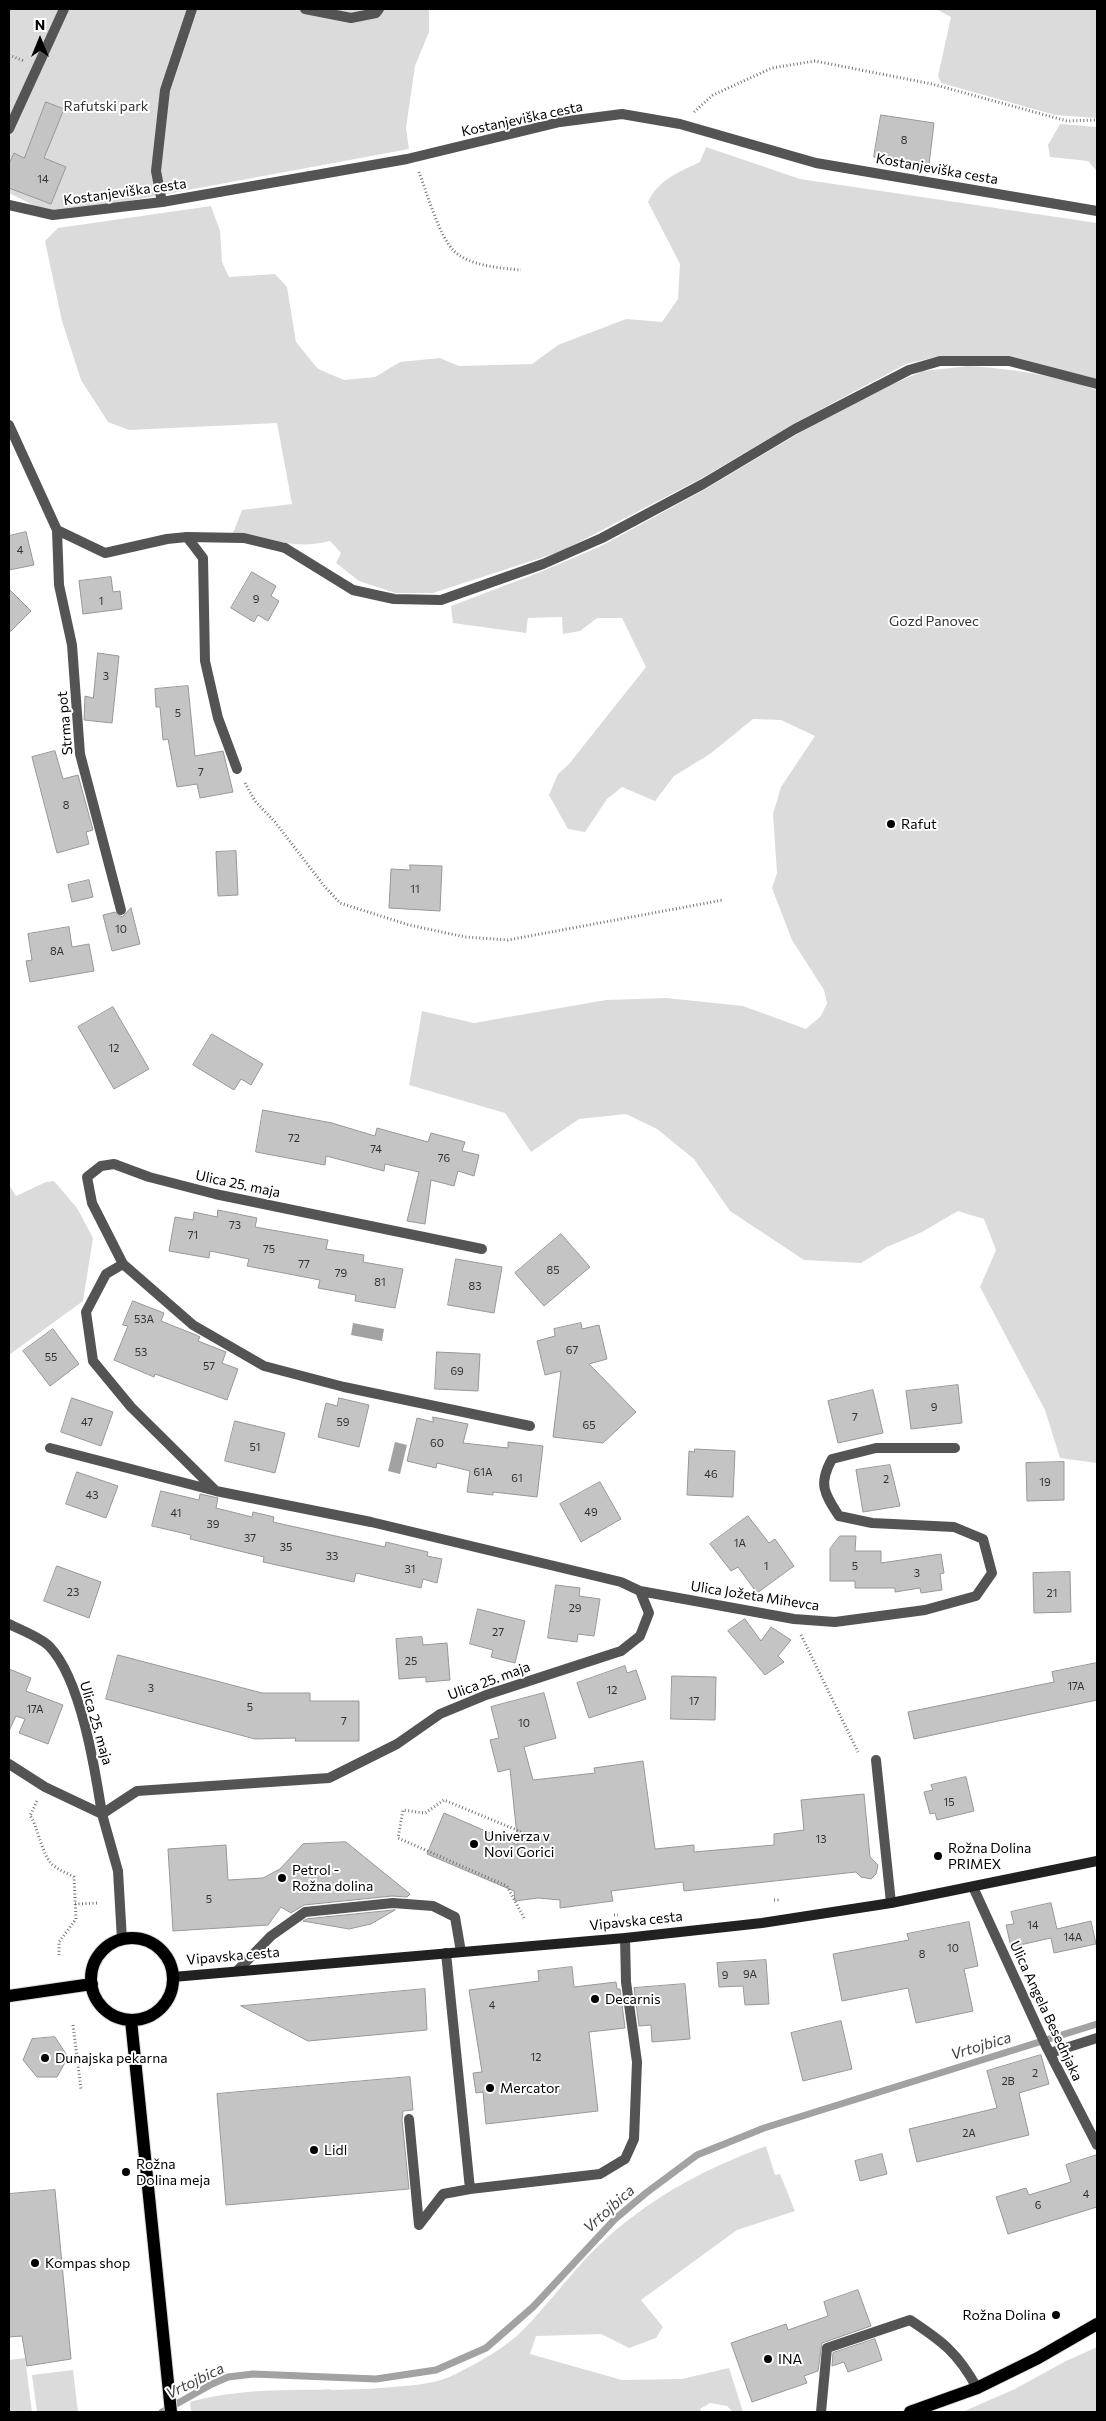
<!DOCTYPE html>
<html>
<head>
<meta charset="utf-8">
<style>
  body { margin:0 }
  #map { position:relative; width:1106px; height:2421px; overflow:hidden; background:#fff; font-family:Commissioner,sans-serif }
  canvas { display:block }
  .frame { position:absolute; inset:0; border:10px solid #000; pointer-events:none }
  .north { position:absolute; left:15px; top:15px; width:50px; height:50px; -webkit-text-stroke:4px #fff; paint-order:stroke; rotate:0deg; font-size:14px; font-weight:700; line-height:20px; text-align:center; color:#000 }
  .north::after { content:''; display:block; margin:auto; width:18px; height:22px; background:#000; clip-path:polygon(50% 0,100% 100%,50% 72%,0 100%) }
</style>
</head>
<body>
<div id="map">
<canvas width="1106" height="2421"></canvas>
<div class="frame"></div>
<div class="north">N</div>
</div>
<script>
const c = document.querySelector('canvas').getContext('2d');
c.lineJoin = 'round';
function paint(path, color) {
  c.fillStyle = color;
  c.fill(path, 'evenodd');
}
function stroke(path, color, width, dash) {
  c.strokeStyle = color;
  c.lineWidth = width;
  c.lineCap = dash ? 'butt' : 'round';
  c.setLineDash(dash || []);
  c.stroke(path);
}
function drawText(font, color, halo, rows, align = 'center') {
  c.font = font + ' Commissioner,sans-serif';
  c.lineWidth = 4;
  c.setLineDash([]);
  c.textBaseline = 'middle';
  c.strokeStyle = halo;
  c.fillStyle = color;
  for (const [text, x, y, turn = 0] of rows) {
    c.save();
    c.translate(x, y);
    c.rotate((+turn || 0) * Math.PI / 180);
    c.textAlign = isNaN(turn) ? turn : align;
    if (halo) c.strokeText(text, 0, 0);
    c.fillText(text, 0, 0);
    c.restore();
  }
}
paint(new Path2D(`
  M 9,9 L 429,9 L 429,32 L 415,66 L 406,128 L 409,149 L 53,215 L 9,193 Z
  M 936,9 L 1097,9 L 1097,118 L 1055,115 L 941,83 L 938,76 L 951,17 Z
  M 1060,124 L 1097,127 L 1097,171 L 1088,161 L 1050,157 L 1048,145 Z
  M 706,147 L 800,179 L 1097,223 L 1097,380 L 1010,356 L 940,356 L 906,364 L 795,423 L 702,478 L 562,551 L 433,593 L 395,593 L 359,581 L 336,563 L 341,553 L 330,541 C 298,550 265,539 233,533 L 242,510 L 292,504 L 277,423 L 129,430 L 108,422 L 81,380 L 62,321 L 45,241 L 58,228 L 211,206 L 220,231 L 222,262 L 229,277 L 275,274 L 287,287 L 296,342 L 318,369 L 344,380 L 375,377 L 400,362 L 440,358 L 459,366 L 532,364 L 558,345 L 626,319 L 662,322 L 678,299 L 680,264 L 648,202 C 658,180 679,172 700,162 Z
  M 968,366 C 1015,369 1052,375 1097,390 L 1097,1463 L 1060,1458 L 1045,1410 L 980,1287 L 996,1250 L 984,1219 L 958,1211 L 922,1232 L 887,1247 L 861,1263 L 804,1260 L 730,1211 L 694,1159 L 657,1129 L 626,1114 L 579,1119 L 531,1152 L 505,1113 L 409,1085 L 422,1011 L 474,1023 L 606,1000 L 666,998 L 743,1006 L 806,1029 L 821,1016 L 827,1003 L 824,990 L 792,940 L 772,888 L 777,873 L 773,814 L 781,787 L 815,736 L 781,720 L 753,719 L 710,754 L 674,776 L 655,801 L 622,787 L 607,799 L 585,832 L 568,829 L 549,795 L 558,774 L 569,764 L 646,667 L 622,618 L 597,618 L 580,631 L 563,634 L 562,617 L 528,618 L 526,633 L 453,623 L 451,606 L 543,571 L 603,545 L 702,491 L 816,423 L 893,384 L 923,371 Z
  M 54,1181 L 77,1208 L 93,1238 L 83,1301 L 9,1355 L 9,1185 L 16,1196 L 46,1182 Z
  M 766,2146 L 775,2175 L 780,2174 L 795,2211 L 737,2230 L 641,2300 L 663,2327 L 656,2338 L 629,2348 L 601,2334 L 536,2336 L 530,2354 L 622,2380 L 682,2379 L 729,2368 L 743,2412 L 733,2412 L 727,2406 L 710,2403 L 700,2409 L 702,2412 L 191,2412 L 190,2402 C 256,2383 326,2394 393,2387 C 415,2385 436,2384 456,2374 C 479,2362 507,2347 525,2328 C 554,2298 578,2263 609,2236 C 657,2194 707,2168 766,2146 Z
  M 1097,2347 L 1097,2412 L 962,2412 L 1015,2389 L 1064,2362 Z
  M 25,2358 L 32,2412 L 9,2412 L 9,2360 Z
  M 73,2370 L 78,2412 L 37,2412 L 32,2375 Z`), '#dbdbdb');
paint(new Path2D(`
  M 353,1323 L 384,1329 L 382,1341 L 351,1335 Z
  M 395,1442 L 407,1445 L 400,1474 L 388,1471 Z`), '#a2a2a2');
stroke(new Path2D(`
  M 162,2412 L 212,2384 L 228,2377 L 253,2374 L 376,2379 L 436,2370 L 486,2348 L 533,2307 L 615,2219 L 646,2193 L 697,2155 L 764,2128 L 1097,2024`), '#a2a2a2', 7);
const building = new Path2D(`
  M 46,102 L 64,109 L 44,158 L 66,167 L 51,204 L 9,188 L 9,164 L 14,153 L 24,158 Z
  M 881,115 L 934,123 L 929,165 L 874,157 Z
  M 26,532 L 34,565 L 9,570 L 9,536 Z
  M 252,572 L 276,586 L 271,596 L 279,601 L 268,621 L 258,615 L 254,622 L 231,608 Z
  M 111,577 L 113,592 L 120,591 L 122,609 L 83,614 L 79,581 Z
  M 9,589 L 31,611 L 9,633 Z
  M 98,653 L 119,656 L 112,723 L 84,720 L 85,696 L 93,698 Z
  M 188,686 L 195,756 L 223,751 L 233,792 L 200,798 L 197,784 L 177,787 L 168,739 L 163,740 L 160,707 L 156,707 L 155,689 Z
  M 55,751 L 63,779 L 78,775 L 93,830 L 86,832 L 89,844 L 57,853 L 32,757 Z
  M 236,851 L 238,895 L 218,896 L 216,852 Z
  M 410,865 L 442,866 L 440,911 L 389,908 L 391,869 L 410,870 Z
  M 89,880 L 93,897 L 72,902 L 68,885 Z
  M 131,908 L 140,944 L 112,951 L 103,915 L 115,912 L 122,917 Z
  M 69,927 L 72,947 L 89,944 L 94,971 L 30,982 L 26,961 L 32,960 L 28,934 Z
  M 113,1007 L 149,1069 L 114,1089 L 78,1027 Z
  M 212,1034 L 263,1064 L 251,1085 L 241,1079 L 234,1090 L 193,1065 Z
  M 263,1110 L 332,1123 L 375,1136 L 377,1128 L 428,1142 L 431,1133 L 465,1142 L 462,1151 L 479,1155 L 474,1176 L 458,1171 L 454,1186 L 431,1180 L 425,1224 L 407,1221 L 419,1172 L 385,1164 L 384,1171 L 326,1156 L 325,1165 L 256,1152 Z
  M 218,1210 L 257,1218 L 255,1227 L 328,1240 L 326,1249 L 364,1255 L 363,1262 L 403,1269 L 395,1308 L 355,1301 L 356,1295 L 318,1288 L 320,1280 L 247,1266 L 249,1259 L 210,1251 L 209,1258 L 169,1251 L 175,1217 L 193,1220 L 194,1212 L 217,1217 Z
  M 561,1234 L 590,1267 L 544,1306 L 515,1273 Z
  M 456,1259 L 502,1267 L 494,1313 L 448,1305 Z
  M 133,1301 L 164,1313 L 161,1321 L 196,1335 L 200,1337 L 198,1341 L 226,1352 L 222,1363 L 238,1369 L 227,1400 L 155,1374 L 154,1377 L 114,1360 L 128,1326 L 123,1325 Z
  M 581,1323 L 582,1329 L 599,1325 L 607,1359 L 589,1364 L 636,1412 L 603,1443 L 553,1437 L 561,1371 L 545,1375 L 537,1341 L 555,1336 L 554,1329 Z
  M 53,1329 L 79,1364 L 50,1386 L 23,1351 Z
  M 437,1352 L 480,1354 L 478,1391 L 435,1389 Z
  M 958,1385 L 962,1423 L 911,1429 L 906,1391 Z
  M 873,1390 L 883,1433 L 838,1443 L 828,1401 Z
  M 72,1398 L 113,1412 L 101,1446 L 61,1432 Z
  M 339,1398 L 369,1405 L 359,1447 L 318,1437 L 326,1403 L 337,1406 Z
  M 433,1417 L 468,1424 L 463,1443 L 508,1448 L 508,1442 L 543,1446 L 537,1497 L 493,1492 L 493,1495 L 467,1492 L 470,1471 L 437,1463 L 436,1468 L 407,1461 L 417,1418 L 433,1422 Z
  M 235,1421 L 285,1433 L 275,1473 L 225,1461 Z
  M 695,1449 L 735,1451 L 733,1497 L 687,1495 L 689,1451 L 694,1452 Z
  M 1064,1462 L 1064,1500 L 1027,1501 L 1026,1463 Z
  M 890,1465 L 900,1506 L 863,1512 L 856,1470 Z
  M 77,1472 L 118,1486 L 106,1518 L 66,1504 Z
  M 600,1482 L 621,1519 L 581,1542 L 560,1504 Z
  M 161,1491 L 199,1500 L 200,1494 L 218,1498 L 216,1508 L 252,1517 L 253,1512 L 274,1517 L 273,1522 L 385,1547 L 386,1542 L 428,1552 L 427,1556 L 442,1559 L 437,1583 L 423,1579 L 421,1588 L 356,1573 L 354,1582 L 263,1562 L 264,1557 L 190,1539 L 191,1535 L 152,1526 Z
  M 748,1516 L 769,1543 L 775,1539 L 794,1566 L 757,1593 L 738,1567 L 731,1571 L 710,1544 Z
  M 840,1536 L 856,1536 L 855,1551 L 881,1551 L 881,1563 L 941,1554 L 944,1573 L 940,1574 L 942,1590 L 921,1593 L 920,1588 L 895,1592 L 895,1588 L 855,1588 L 855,1581 L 830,1581 L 830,1549 Z
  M 57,1566 L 101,1582 L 89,1618 L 44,1601 Z
  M 1070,1572 L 1071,1612 L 1034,1613 L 1033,1573 Z
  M 556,1585 L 580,1588 L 579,1596 L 600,1599 L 594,1636 L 578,1634 L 577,1642 L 548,1638 Z
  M 478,1609 L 525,1621 L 515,1663 L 491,1657 L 493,1650 L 470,1644 Z
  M 745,1619 L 761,1641 L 771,1627 L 791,1640 L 778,1656 L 784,1662 L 765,1675 L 728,1631 Z
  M 422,1637 L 423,1645 L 447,1643 L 450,1680 L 426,1682 L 426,1677 L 399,1679 L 396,1639 Z
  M 118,1655 L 262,1693 L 310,1693 L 310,1701 L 359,1701 L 359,1741 L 295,1741 L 296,1738 L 255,1739 L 106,1699 Z
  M 1097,1663 L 1097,1700 L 914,1739 L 908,1712 L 1054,1682 L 1052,1672 Z
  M 625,1666 L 627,1673 L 636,1670 L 646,1699 L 589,1718 L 577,1683 Z
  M 9,1669 L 31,1678 L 26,1691 L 63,1705 L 48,1744 L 19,1733 L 25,1719 L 16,1716 L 9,1731 Z
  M 672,1676 L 716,1677 L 715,1720 L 671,1719 Z
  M 544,1693 L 556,1738 L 524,1747 L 533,1780 L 595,1773 L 594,1768 L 643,1761 L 655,1849 L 694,1845 L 694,1852 L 774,1845 L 774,1834 L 804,1830 L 801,1800 L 864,1794 L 870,1857 L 878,1865 L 876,1874 L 871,1879 L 861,1877 L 856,1872 L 684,1891 L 683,1882 L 611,1891 L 613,1901 L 560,1908 L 560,1900 L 538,1898 L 515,1901 L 514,1891 L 427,1854 L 444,1813 L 518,1845 L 510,1769 L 498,1772 L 490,1740 L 499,1738 L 491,1707 Z
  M 966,1777 L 974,1811 L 937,1820 L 935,1813 L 930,1814 L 924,1792 L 933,1790 L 931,1785 Z
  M 346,1842 L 410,1894 L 407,1897 L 392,1896 L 304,1905 L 291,1913 L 281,1907 L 268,1925 L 173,1931 L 168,1849 L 226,1845 L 228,1880 L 263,1878 L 280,1869 L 303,1844 Z
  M 1051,1903 L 1057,1929 L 1091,1921 L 1096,1944 L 1054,1953 L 1051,1938 L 1011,1947 L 1006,1925 L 1014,1924 L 1011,1912 Z
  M 395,1910 L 371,1924 L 349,1929 L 303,1921 L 307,1919 Z
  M 969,1922 L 978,1966 L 964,1969 L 973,2011 L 916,2023 L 908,1988 L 842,2001 L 833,1954 L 909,1940 L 907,1934 Z
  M 766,1960 L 769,2004 L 745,2005 L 743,1986 L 719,1987 L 717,1963 Z
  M 572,1967 L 574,1987 L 616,1982 L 617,1989 L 620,1989 L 625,2028 L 589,2032 L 598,2111 L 486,2124 L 483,2092 L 476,2093 L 473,2073 L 482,2072 L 469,1990 L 539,1981 L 538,1971 Z
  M 685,1984 L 690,2039 L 652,2042 L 651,2025 L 639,2026 L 634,1988 Z
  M 425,1989 L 427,2030 L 308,2041 L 241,2006 Z
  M 841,2021 L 852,2069 L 803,2081 L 791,2033 Z
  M 55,2037 L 68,2057 L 57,2077 L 37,2077 L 23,2060 L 32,2039 Z
  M 1041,2055 L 1049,2084 L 1019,2093 L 1029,2135 L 917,2162 L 909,2129 L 997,2108 L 987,2071 Z
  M 410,2077 L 413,2110 L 403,2111 L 402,2120 L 409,2189 L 226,2205 L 217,2094 Z
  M 882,2154 L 887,2174 L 860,2181 L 855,2161 Z
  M 1097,2155 L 1097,2207 L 1008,2234 L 996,2197 L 1026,2188 L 1029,2195 L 1071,2182 L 1066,2165 Z
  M 55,2190 L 71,2359 L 27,2366 L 22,2336 L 9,2337 L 9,2194 Z
  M 858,2290 L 871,2326 L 822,2343 L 818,2371 L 804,2376 L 807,2383 L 752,2402 L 731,2343 L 786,2324 L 788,2330 L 828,2316 L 824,2302 Z
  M 875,2339 L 882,2360 L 848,2372 L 844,2362 L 832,2366 L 833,2353 Z`);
paint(building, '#c4c4c4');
stroke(building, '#989898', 1);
const primary = new Path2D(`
  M91 1979a41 41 0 1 1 82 0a41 41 0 1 1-82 0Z
  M 9,1996 L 92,1984
  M 131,2020 L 171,2412
  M 910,2412 L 977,2388 L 1038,2358 L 1097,2324`);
stroke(primary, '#dbdbdb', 14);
stroke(new Path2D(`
  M 9,55 L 24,61
  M 694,112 L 713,95 L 772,68 L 815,61 L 932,84 L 1067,121 L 1097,120
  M 419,172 C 427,193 439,236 454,251 C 469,266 501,268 521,270
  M 245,783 L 255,801 L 275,822 L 325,887 L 340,903 L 409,925 L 466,937 L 508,940 L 723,900
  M 801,1635 L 858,1752
  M 37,1801 L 30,1816 C 36,1821 41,1851 50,1862 C 55,1869 67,1873 74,1877 L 76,1919 L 59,1942 L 59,1955
  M 774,1900 L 781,1900
  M 75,1904 L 98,1903
  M 614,1915 L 618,1915
  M 524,1918 L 507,1886 L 398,1838 L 403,1810 L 425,1813 L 444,1800 L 536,1838
  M 73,2025 L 81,2089`), '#767676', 3, [1, 2.5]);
stroke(new Path2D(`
  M 305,9 L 351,18 L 376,13 L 379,9
  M 9,129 L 64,9
  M 162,202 L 156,171 L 165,90 L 192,9
  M 187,537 L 203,558 L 205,661 L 218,718 L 237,769
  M 285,548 L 353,590 L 394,599 L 441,600 L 543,564 L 602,538 L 703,484 L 795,429 L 909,370 L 940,361 L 1009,361 L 1097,384
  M 876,1760 L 891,1903
  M 446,1953 L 470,2189
  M 238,1970 L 271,1936 L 305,1912 L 393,1903 L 433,1906 L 455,1917 L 461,1952
  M 1050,2053 L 1097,2038
  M 409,2119 L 419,2225
  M 419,2225 L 443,2194 L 470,2189 L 600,2174 L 625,2159 L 634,2139 L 637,2062 L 626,1982 L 625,1938
  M 821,2412 L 827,2348 L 910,2320 C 942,2341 958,2353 977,2388`), '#545454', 10);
stroke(new Path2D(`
  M 9,425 L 57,530 L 105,553 L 167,539 L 187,537 L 244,538 L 285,548
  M 57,530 L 59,585 L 72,645 L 80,754 L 121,910
  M 123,1264 L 92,1203 L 87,1177 L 101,1166 L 114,1164 L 149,1177 L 215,1194 L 482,1249
  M 50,1448 L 216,1491 L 371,1522 L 621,1582 L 640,1591 L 794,1619 L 835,1622 L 925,1610 L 976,1596 L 992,1573 L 983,1539 L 954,1527 L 872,1523 L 839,1516 C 824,1493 818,1484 832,1459 L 876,1448 L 955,1448
  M 215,1490 L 131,1407 L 93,1361 L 86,1312 L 106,1274 L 123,1264 L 193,1325 L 264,1366 L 344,1387 L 530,1426
  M 9,1624 C 21,1630 40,1637 49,1646 C 81,1679 95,1769 102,1814 L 137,1791 L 329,1778 L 397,1744 L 440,1714 L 486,1695 L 621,1651 L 640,1636 L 649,1613 L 640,1591
  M 973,1887 L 1046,2046 L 1097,2145`), '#545454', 10);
stroke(new Path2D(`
  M 9,205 L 53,215 L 162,202 L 407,159 L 560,122 L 622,114 L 680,124 L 816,163 L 1097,211
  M 9,1764 L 45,1787 L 102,1814 L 118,1871 L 122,1940`), '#545454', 10);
stroke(new Path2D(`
  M 173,1977 L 625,1938 L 762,1923 L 891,1903 L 1097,1861`), '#212121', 10);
stroke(primary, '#000', 12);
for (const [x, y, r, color] of [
  [891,824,5,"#000"],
  [474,1844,5,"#000"],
  [938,1856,5,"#000"],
  [282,1878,5,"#000"],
  [595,1999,5,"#000"],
  [45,2058,5,"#000"],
  [490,2088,5,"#000"],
  [314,2150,5,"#000"],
  [126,2172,5,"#000"],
  [35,2263,5,"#000"],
  [1056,2315,5,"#000"],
  [768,2359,5,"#000"]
]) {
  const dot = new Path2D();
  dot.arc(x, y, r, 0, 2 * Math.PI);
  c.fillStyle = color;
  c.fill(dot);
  stroke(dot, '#fff', 2);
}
drawText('11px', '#313131', null, [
  ["8",904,140],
  ["14",43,179],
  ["4",20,550],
  ["9",256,599],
  ["1",101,601],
  ["3",106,676],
  ["5",178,713],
  ["7",201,772],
  ["8",66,805],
  ["11",415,889],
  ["10",121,929],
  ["8A",57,951],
  ["12",114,1048],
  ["72",294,1138],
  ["74",376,1149],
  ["76",444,1158],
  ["73",235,1225],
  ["71",193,1235],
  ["75",269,1249],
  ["77",304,1264],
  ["85",553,1270],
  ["79",341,1273],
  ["81",380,1282],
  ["83",475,1286],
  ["53A",144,1319],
  ["67",572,1350],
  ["53",141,1352],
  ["55",51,1357],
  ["57",209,1366],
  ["69",457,1371],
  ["9",934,1407],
  ["7",855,1417],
  ["47",87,1422],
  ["59",343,1422],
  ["65",589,1425],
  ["60",437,1443],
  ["51",255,1447],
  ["61A",483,1472],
  ["46",711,1474],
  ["61",517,1478],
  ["2",886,1479],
  ["19",1045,1482],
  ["43",92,1495],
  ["49",591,1512],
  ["41",176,1513],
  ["39",213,1524],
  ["37",250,1538],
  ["1A",740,1543],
  ["35",286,1547],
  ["33",332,1556],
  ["1",766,1566],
  ["5",855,1566],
  ["31",410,1569],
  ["3",917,1573],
  ["23",73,1592],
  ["21",1052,1593],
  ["29",575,1608],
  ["27",498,1632],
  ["25",411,1661],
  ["17A",1076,1686],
  ["3",151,1688],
  ["12",612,1690],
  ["17",694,1701],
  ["5",250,1707],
  ["17A",35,1709],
  ["7",344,1721],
  ["10",524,1723],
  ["15",949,1802],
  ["13",821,1839],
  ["5",209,1899],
  ["14",1033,1925],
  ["14A",1073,1937],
  ["10",953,1948],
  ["8",922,1954],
  ["9A",750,1974],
  ["9",725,1975],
  ["4",492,2005],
  ["12",536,2057],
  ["2",1035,2073],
  ["2B",1008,2081],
  ["2A",969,2133],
  ["4",1086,2194],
  ["6",1038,2205]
]);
drawText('14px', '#323232', '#fff', [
  ["Rafutski park",106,106],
  ["Gozd Panovec",934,621]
]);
drawText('14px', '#000', '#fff', [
  ["Kostanjeviška cesta",522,119,-12],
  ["Kostanjeviška cesta",937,169,10],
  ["Kostanjeviška cesta",125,192,-8],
  ["Strma pot",65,723,-95],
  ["Ulica 25. maja",238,1184,12],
  ["Ulica Jožeta Mihevca",755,1596,9],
  ["Ulica 25. maja",489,1681,-20],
  ["Ulica 25. maja",96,1723,74],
  ["Vipavska cesta",636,1921,-6],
  ["Vipavska cesta",233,1956,-5],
  ["Ulica Angela Besednjaka",1046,2011,65]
]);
drawText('14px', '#000', '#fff', [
  ["Rafut",901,824],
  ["Univerza v",484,1836],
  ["Novi Gorici",484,1852],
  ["Rožna Dolina",948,1848],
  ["PRIMEX",948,1864],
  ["Petrol -",292,1870],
  ["Rožna dolina",292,1886],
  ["Decarnis",605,1999],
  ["Dunajska pekarna",55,2058],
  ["Mercator",500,2088],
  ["Lidl",324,2150],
  ["Rožna",136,2164],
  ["Dolina meja",136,2180],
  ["Kompas shop",45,2263],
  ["Rožna Dolina",1046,2315,"right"],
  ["INA",778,2359]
], 'left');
drawText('italic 15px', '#434343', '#fff', [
  ["Vrtojbica",981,2046,-17],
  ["Vrtojbica",609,2209,-42],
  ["Vrtojbica",195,2381,-26]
]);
</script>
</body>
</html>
